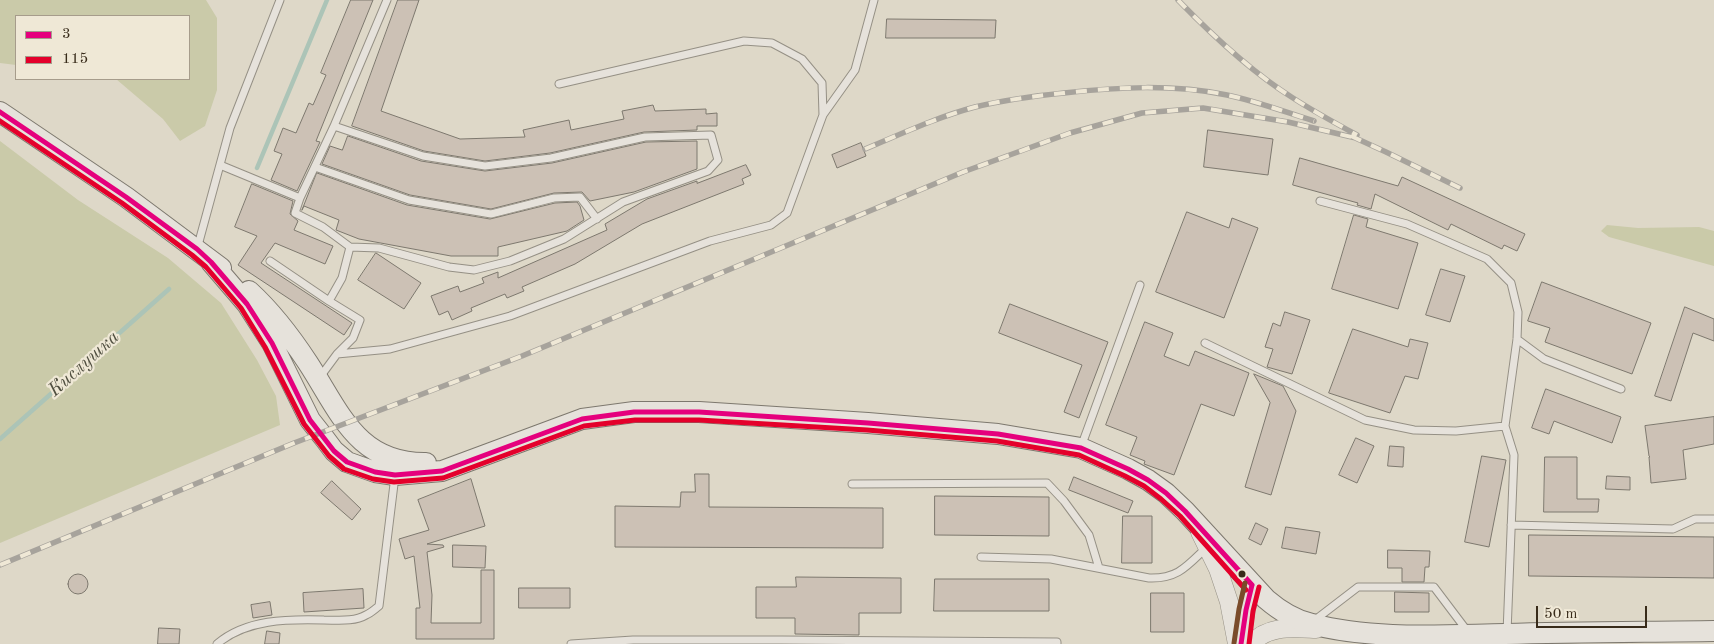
<!DOCTYPE html>
<html>
<head>
<meta charset="utf-8">
<style>
  body { margin:0 }
  #map { position:relative; width:1714px; height:644px; overflow:hidden; background:#ded8c8; font-family:"Old Standard TT",serif }
  canvas { display:block }
  .legend { position:absolute; left:15px; top:15px; width:175px; height:65px; box-sizing:border-box; background:#efe8d6; border:1px solid #a69c8b; margin:0; padding:6px 9px; list-style:none; font-size:15px; color:#382b1a }
  .legend li { display:flex; align-items:center; gap:10px; height:25px }
  .legend b { width:25px; border:1px solid #a69c8b }
  .scale { position:absolute; left:1536px; top:606px; width:111px; height:22px; box-sizing:border-box; border:2px solid #382b1a; border-top:0; padding-left:6px; font-size:15px; line-height:18px; white-space:nowrap; color:#382b1a; -webkit-text-stroke:4px #efe8d6; paint-order:stroke }
</style>
</head>
<body>
<div id="map">
<canvas width="1714" height="644"></canvas>
<ul class="legend">
<li><b style="height:6px;background:#e5007d"></b>3</li>
<li><b style="height:6px;background:#e4002b"></b>115</li>
</ul>
<div class="scale">50 m</div>
</div>
<script>
const c = document.querySelector('canvas').getContext('2d');
c.lineJoin = 'round';
function paint(path, color) {
  c.fillStyle = color;
  c.fill(path, 'evenodd');
}
function stroke(path, color, width, dash) {
  c.strokeStyle = color;
  c.lineWidth = width;
  c.lineCap = dash ? 'butt' : 'round';
  c.setLineDash(dash || []);
  c.stroke(path);
}
function drawText(font, color, halo, rows, align = 'center') {
  c.font = font + ' "Old Standard TT",serif';
  c.lineWidth = 4.5;
  c.setLineDash([]);
  c.textBaseline = 'middle';
  c.strokeStyle = halo;
  c.fillStyle = color;
  for (const [text, x, y, turn = 0] of rows) {
    c.save();
    c.translate(x, y);
    c.rotate((+turn || 0) * Math.PI / 180);
    c.textAlign = isNaN(turn) ? turn : align;
    if (halo) c.strokeText(text, 0, 0);
    c.fillText(text, 0, 0);
    c.restore();
  }
}
paint(new Path2D(`
  M 0,0 L 206,0 L 217,18 L 217,90 L 205,126 L 180,141 L 163,119 L 116,79 L 189,79 L 189,16 L 16,16 L 16,65 L 0,63 Z
  M 0,141 L 78,200 L 168,258 L 221,303 L 257,360 L 276,396 L 280,425 L 0,543 Z
  M 1607,225 L 1638,228 L 1699,227 L 1714,231 L 1714,266 L 1609,237 L 1601,231 Z`), '#cacaa9');
stroke(new Path2D(`
  M 257,168 L 327,0
  M 0,439 L 169,289`), '#acc4b7', 4.5);
const building = new Path2D(`
  M 351,0 L 373,0 L 316,141 L 320,142 L 297,191 L 271,180 L 282,154 L 274,151 L 283,128 L 296,133 L 309,103 L 313,105 L 326,75 L 321,73 Z
  M 398,0 L 419,0 L 381,111 L 460,139 L 525,137 L 523,130 L 569,120 L 571,130 L 624,119 L 622,111 L 653,105 L 655,111 L 706,109 L 706,114 L 717,113 L 717,126 L 697,126 L 697,130 L 644,132 L 550,153 L 485,161 L 424,151 L 352,126 Z
  M 887,19 L 996,20 L 995,38 L 886,38 Z
  M 1208,130 L 1273,139 L 1268,175 L 1204,167 Z
  M 348,136 L 421,161 L 485,171 L 552,163 L 646,142 L 697,141 L 697,169 L 634,192 L 590,201 L 582,192 L 554,193 L 491,209 L 410,195 L 322,164 L 330,146 L 342,150 Z
  M 861,143 L 866,156 L 837,168 L 832,155 Z
  M 1300,158 L 1398,186 L 1402,177 L 1525,234 L 1517,251 L 1504,245 L 1502,249 L 1451,224 L 1448,230 L 1375,194 L 1371,209 L 1357,205 L 1358,203 L 1293,185 Z
  M 746,165 L 751,175 L 742,179 L 744,184 L 642,224 L 575,264 L 522,287 L 524,291 L 507,298 L 505,294 L 471,308 L 472,311 L 452,320 L 448,311 L 439,315 L 431,296 L 458,286 L 460,292 L 484,283 L 482,278 L 498,272 L 498,278 L 607,230 L 605,224 L 647,199 L 697,181 L 697,183 Z
  M 317,173 L 407,205 L 490,219 L 555,203 L 577,202 L 580,206 L 584,220 L 567,231 L 498,247 L 498,256 L 451,256 L 359,239 L 336,230 L 339,220 L 304,206 L 302,210 Z
  M 252,184 L 293,201 L 290,214 L 298,221 L 294,230 L 333,246 L 325,264 L 275,243 L 261,263 L 352,323 L 344,335 L 238,265 L 257,236 L 235,227 Z
  M 1187,212 L 1229,228 L 1232,218 L 1258,228 L 1224,318 L 1156,292 Z
  M 1354,215 L 1368,219 L 1366,227 L 1418,243 L 1398,309 L 1332,289 Z
  M 376,253 L 421,283 L 404,309 L 358,280 Z
  M 1441,269 L 1465,276 L 1450,322 L 1426,315 Z
  M 1542,282 L 1651,323 L 1632,374 L 1545,342 L 1550,328 L 1528,321 Z
  M 1010,304 L 1108,342 L 1079,418 L 1064,412 L 1082,365 L 999,333 Z
  M 1685,307 L 1714,319 L 1714,341 L 1693,333 L 1671,401 L 1655,396 Z
  M 1285,312 L 1310,320 L 1292,374 L 1267,367 L 1273,349 L 1265,347 L 1273,323 L 1280,326 Z
  M 1145,322 L 1173,333 L 1164,356 L 1189,366 L 1195,351 L 1249,373 L 1234,416 L 1201,404 L 1174,475 L 1144,464 L 1145,461 L 1130,455 L 1137,437 L 1106,425 Z
  M 1353,329 L 1408,347 L 1410,339 L 1428,343 L 1418,379 L 1405,376 L 1390,413 L 1329,393 Z
  M 1254,374 L 1283,386 L 1296,411 L 1271,495 L 1245,487 L 1270,403 Z
  M 1546,389 L 1621,417 L 1612,443 L 1554,421 L 1549,434 L 1532,428 Z
  M 1714,417 L 1714,444 L 1683,450 L 1686,479 L 1651,483 L 1649,457 L 1650,457 L 1649,456 L 1645,426 Z
  M 1356,438 L 1374,446 L 1357,483 L 1339,475 Z
  M 1390,446 L 1404,447 L 1403,467 L 1388,466 Z
  M 1482,456 L 1506,460 L 1489,547 L 1465,542 Z
  M 1545,457 L 1577,457 L 1577,499 L 1599,499 L 1598,512 L 1544,512 Z
  M 695,474 L 709,474 L 709,507 L 883,508 L 883,548 L 615,547 L 615,506 L 680,507 L 681,492 L 695,492 Z
  M 1607,476 L 1630,477 L 1630,490 L 1606,489 Z
  M 1074,477 L 1133,501 L 1128,513 L 1069,490 Z
  M 471,479 L 485,526 L 427,544 L 443,545 L 444,547 L 427,552 L 432,595 L 431,623 L 481,623 L 481,570 L 494,570 L 494,639 L 416,639 L 416,608 L 420,608 L 414,556 L 405,559 L 399,539 L 429,530 L 418,500 Z
  M 332,481 L 361,509 L 352,520 L 321,493 Z
  M 935,496 L 1049,497 L 1049,536 L 935,535 Z
  M 1123,516 L 1152,516 L 1152,563 L 1122,563 Z
  M 1256,523 L 1268,529 L 1261,545 L 1249,539 Z
  M 1286,527 L 1320,532 L 1316,554 L 1282,548 Z
  M 1529,535 L 1714,537 L 1714,578 L 1529,576 Z
  M 453,545 L 486,546 L 485,568 L 453,567 Z
  M 1388,550 L 1430,551 L 1429,567 L 1425,567 L 1424,582 L 1402,582 L 1402,568 L 1388,568 Z
  M68 584a10 10 0 1 1 20 0a10 10 0 1 1-20 0Z
  M 796,577 L 901,578 L 901,613 L 859,613 L 859,635 L 795,634 L 795,618 L 756,618 L 756,587 L 796,587 Z
  M 935,579 L 1049,579 L 1049,611 L 934,611 Z
  M 519,588 L 570,588 L 570,608 L 519,608 Z
  M 363,589 L 364,608 L 304,612 L 303,593 Z
  M 1395,592 L 1429,593 L 1429,612 L 1395,612 Z
  M 1151,593 L 1184,593 L 1184,632 L 1151,632 Z
  M 270,602 L 272,615 L 253,618 L 251,605 Z
  M 159,628 L 180,629 L 179,644 L 158,644 Z
  M 267,631 L 280,633 L 279,644 L 265,644 Z`);
paint(building, '#ccc1b5');
stroke(building, '#7d786e', 1);
const service = new Path2D(`
  M 559,84 L 744,41 L 772,43 L 802,59 L 822,83 L 823,115
  M 334,126 L 387,0
  M 220,165 L 300,198 L 295,213 L 323,227 L 350,247 L 379,248 L 449,267 L 474,270 L 510,261 L 564,239 L 623,202 L 708,171 L 718,160 L 711,135 L 645,137 L 551,158 L 485,166 L 423,156 L 334,126 L 300,198
  M 315,167 L 409,200 L 491,214 L 554,198 L 580,197 L 597,219
  M 1320,201 L 1407,224 L 1487,259 L 1511,283 L 1518,312 L 1517,339 L 1505,426
  M 197,249 L 230,128 L 280,0
  M 270,261 L 329,301 L 342,278 L 350,247
  M 329,301 L 360,320 L 353,338 L 337,354
  M 1517,339 L 1544,359 L 1621,389
  M 1205,343 L 1365,420 L 1414,430 L 1456,431 L 1505,426 L 1514,455 L 1507,633
  M 320,377 L 337,354 L 390,349 L 510,316 L 710,241 L 771,225 L 787,213 L 823,115 L 855,70 L 874,0
  M 1081,447 L 1140,285
  M 852,484 L 1047,483 L 1064,501 L 1089,535 L 1099,568
  M 1511,525 L 1673,529 L 1695,519 L 1714,519
  M 981,557 L 1051,559 L 1149,578 C 1178,579 1187,566 1207,547
  M 1315,620 L 1358,587 L 1434,587 L 1468,632
  M 217,644 C 246,619 288,619 324,620 C 338,620 354,622 366,615 C 371,613 375,609 379,606 L 395,476
  M 571,644 L 633,640 L 781,640 L 1057,642 L 1057,644`);
const tertiary = new Path2D(`
  M 1200,532 L 1218,569 L 1229,602 L 1237,644
  M 1241,641 L 1246,610 L 1252,585
  M 1251,644 C 1268,625 1293,628 1316,629`);
const secondary = new Path2D(`
  M 0,112 L 126,197 L 221,268
  M 211,262 L 247,304 L 272,343 L 310,420 L 325,439 L 334,451 L 347,462 L 375,472 L 395,475 L 442,471 L 582,419 L 634,412 L 699,412 L 868,423 L 998,434 L 1081,448 L 1128,469 L 1148,480 L 1166,493 L 1185,511 L 1266,599 C 1280,611 1294,620 1312,624 C 1372,640 1443,635 1505,634 C 1575,632 1644,632 1714,631
  M 249,291 C 272,312 291,337 308,363 C 340,412 357,464 426,463`);
stroke(service, '#959085', 9);
stroke(tertiary, '#959085', 19);
stroke(secondary, '#7d786e', 22);
stroke(service, '#e6e2db', 7);
stroke(tertiary, '#e6e2db', 18);
stroke(secondary, '#e6e2db', 20);
const rail = new Path2D(`
  M 1178,0 C 1211,34 1253,73 1293,98 C 1313,111 1335,123 1357,135
  M 1351,136 L 1386,152 L 1460,188
  M 865,149 C 901,134 937,117 975,107 C 1004,100 1034,96 1064,93 C 1118,87 1173,84 1227,95 C 1256,101 1285,112 1314,121
  M 0,565 L 294,443 L 522,356 L 963,172 L 1070,133 L 1142,113 L 1203,108 L 1288,122 L 1356,138`);
stroke(rail, '#a7a39c', 5.5);
stroke(rail, '#efe8d6', 4, [11]);
stroke(new Path2D(`
  M 0,112 L 126,197 L 197,249 L 211,262 L 247,304 L 272,343 L 310,420 L 334,451 L 347,462 L 375,472 L 395,475 L 442,471 L 582,419 L 634,412 L 699,412 L 868,423 L 998,434 L 1081,448 L 1128,469 L 1148,480 L 1166,493 L 1185,511 L 1252,585
  M 1241,644 L 1246,610 L 1252,585`), '#e5007d', 5);
stroke(new Path2D(`
  M 0,121 L 122,203 L 192,255 L 206,267 L 241,308 L 265,347 L 304,424 L 329,456 L 344,469 L 373,479 L 394,482 L 443,478 L 584,426 L 635,420 L 699,420 L 867,430 L 997,441 L 1079,455 L 1125,476 L 1144,486 L 1161,499 L 1180,516 L 1246,590
  M 1249,644 L 1253,611 L 1259,587`), '#e4002b', 5);
stroke(new Path2D(`
  M 1234,643 L 1239,609 L 1245,583`), '#7a4b2a', 5);
for (const [x, y, r, color] of [
  [1242,574,4.5,"#382b1a"]
]) {
  const dot = new Path2D();
  dot.arc(x, y, r, 0, 2 * Math.PI);
  c.fillStyle = color;
  c.fill(dot);
  stroke(dot, '#efe8d6', 2);
}
drawText('italic 19px', '#504f40', '#efe8d6', [
  ["Кислушка",84,364,-42]
]);
</script>
</body>
</html>
